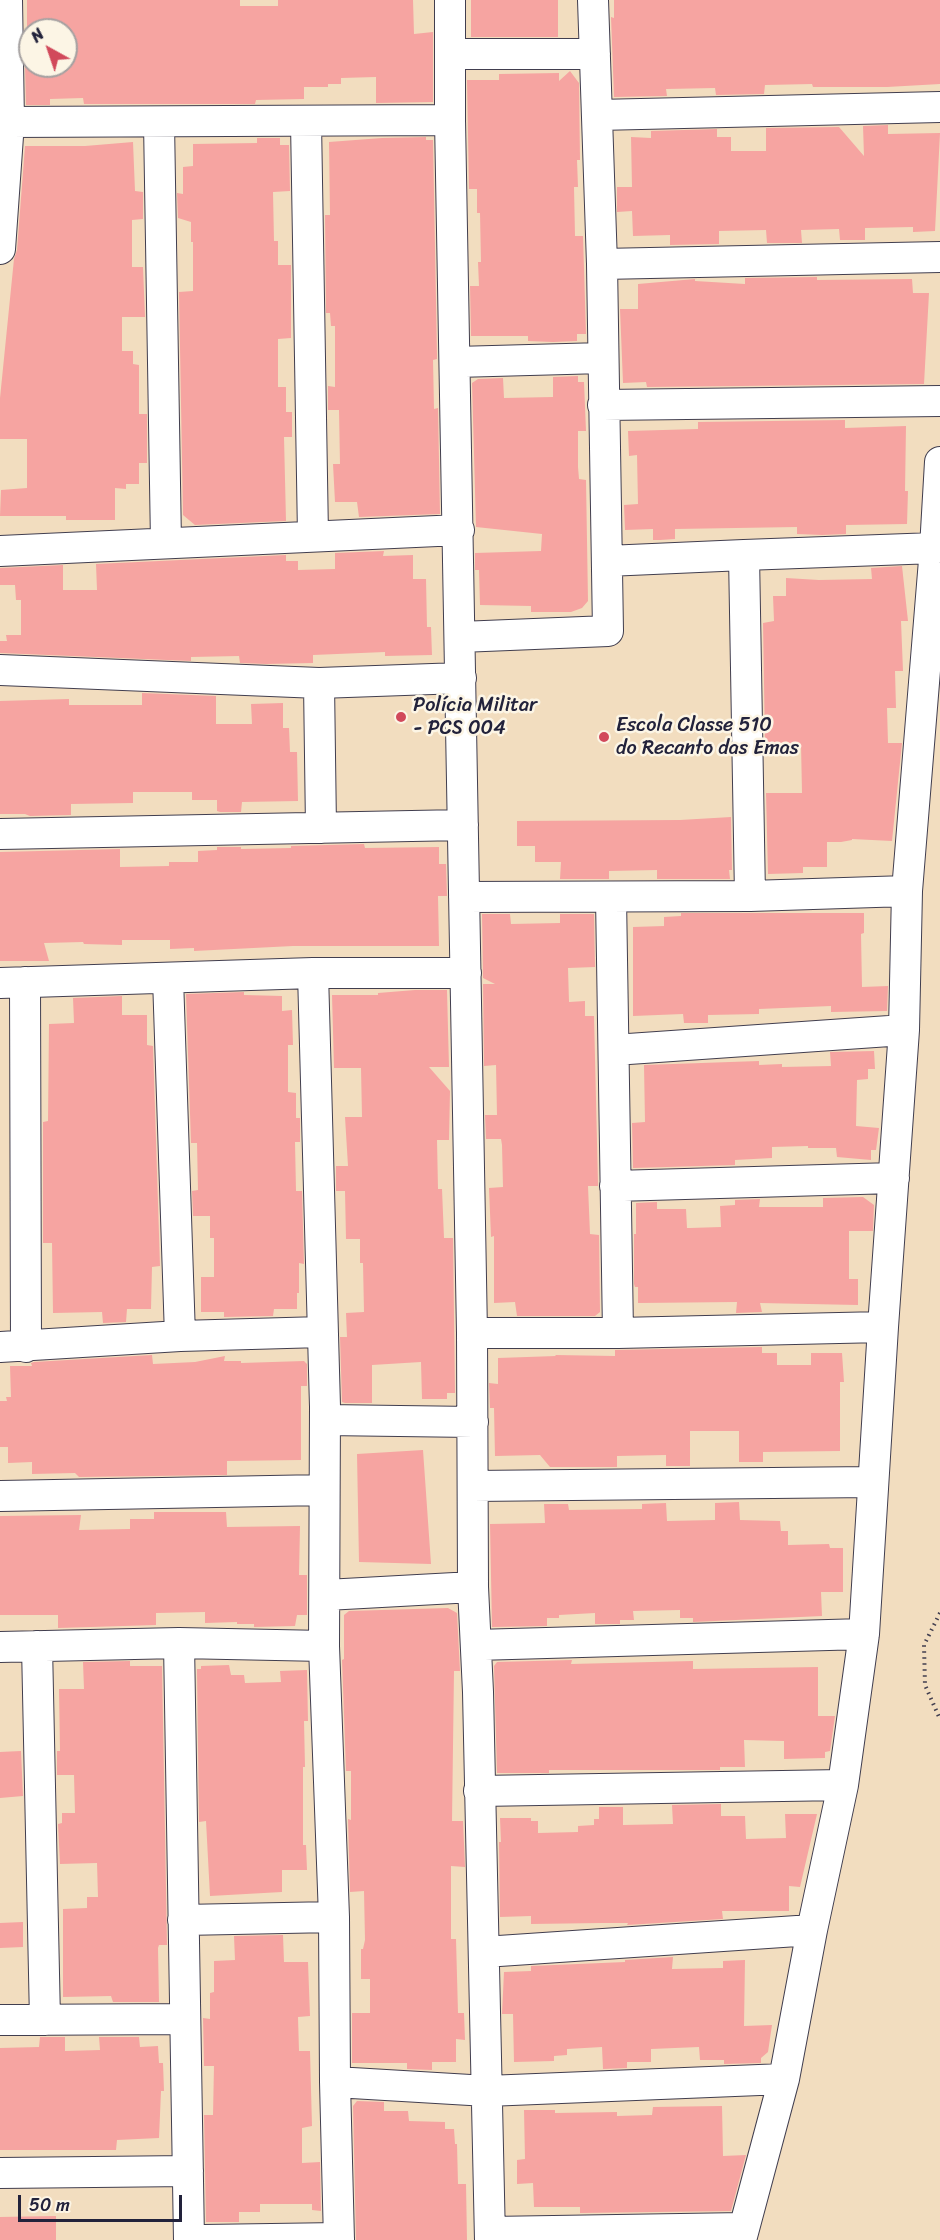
<!DOCTYPE html>
<html>
<head>
<meta charset="utf-8">
<style>
  body { margin:0 }
  #map { position:relative; width:940px; height:2240px; overflow:hidden; background:#f2ddbf; font-family:Sriracha,sans-serif }
  canvas { display:block }
  .north { position:absolute; left:18px; top:18px; width:60px; height:60px; box-sizing:border-box; background:#fcf5e5; border:2px solid #a5a1a1; border-radius:50%; rotate:320deg; font-size:16px; font-weight:700; line-height:24px; text-align:center; color:#22223b }
  .north::after { content:''; display:block; margin:auto; width:21px; height:27px; background:#d1495b; clip-path:polygon(50% 0,100% 100%,50% 72%,0 100%) }
  .scale { position:absolute; left:18px; top:2195px; width:164px; height:27px; box-sizing:border-box; border:3px solid #22223b; border-top:0; padding-left:8px; font-size:18px; line-height:21px; white-space:nowrap; color:#22223b; -webkit-text-stroke:4px #fcf5e5; paint-order:stroke }
</style>
</head>
<body>
<div id="map">
<canvas width="940" height="2240"></canvas>
<div class="north">N</div>
<div class="scale">50 m</div>
</div>
<script>
const c = document.querySelector('canvas').getContext('2d');
c.lineJoin = 'round';
function paint(path, color) {
  c.fillStyle = color;
  c.fill(path, 'evenodd');
}
function stroke(path, color, width, dash) {
  c.strokeStyle = color;
  c.lineWidth = width;
  c.lineCap = dash ? 'butt' : 'round';
  c.setLineDash(dash || []);
  c.stroke(path);
}
function drawText(font, color, halo, rows, align = 'center') {
  c.font = font + ' Sriracha,sans-serif';
  c.lineWidth = 5;
  c.setLineDash([]);
  c.textBaseline = 'middle';
  c.strokeStyle = halo;
  c.fillStyle = color;
  for (const [text, x, y, turn = 0] of rows) {
    c.save();
    c.translate(x, y);
    c.rotate((+turn || 0) * Math.PI / 180);
    c.textAlign = isNaN(turn) ? turn : align;
    if (halo) c.strokeText(text, 0, 0);
    c.fillText(text, 0, 0);
    c.restore();
  }
}
paint(new Path2D(`
  M 27,0 L 240,0 L 240,6 L 278,6 L 278,0 L 413,0 L 414,34 L 433,32 L 433,102 L 376,103 L 376,77 L 341,78 L 341,84 L 328,84 L 328,87 L 304,87 L 304,99 L 256,100 L 255,104 L 84,104 L 83,98 L 50,99 L 50,105 L 26,105 L 25,66 L 66,66 L 66,30 L 27,30 Z
  M 471,0 L 558,0 L 558,37 L 471,37 Z
  M 614,0 L 940,0 L 940,84 L 887,87 L 813,87 L 812,84 L 765,85 L 764,94 L 716,95 L 715,88 L 666,89 L 667,96 L 614,97 L 611,17 L 614,18 Z
  M 570,71 L 579,83 L 580,160 L 577,160 L 578,187 L 574,187 L 575,236 L 583,236 L 586,334 L 577,334 L 577,341 L 553,342 L 528,341 L 528,336 L 471,336 L 470,286 L 479,286 L 478,262 L 481,262 L 480,213 L 477,213 L 477,189 L 469,189 L 467,80 L 499,80 L 499,74 L 559,73 L 559,81 Z
  M 888,125 L 888,134 L 940,133 L 935,231 L 913,232 L 913,227 L 865,228 L 865,240 L 840,240 L 839,229 L 801,230 L 802,243 L 767,243 L 766,230 L 719,231 L 719,244 L 670,245 L 670,235 L 633,236 L 632,211 L 617,212 L 617,187 L 632,187 L 631,137 L 651,138 L 651,131 L 717,129 L 717,137 L 731,137 L 731,151 L 766,151 L 766,128 L 839,127 L 864,156 L 863,126 Z
  M 426,137 L 426,140 L 433,140 L 437,355 L 437,359 L 433,360 L 434,409 L 438,408 L 440,514 L 359,517 L 357,502 L 335,502 L 333,464 L 340,464 L 339,410 L 328,410 L 328,386 L 335,387 L 335,326 L 331,326 L 330,313 L 326,313 L 325,215 L 330,215 L 329,142 L 382,138 Z
  M 257,138 L 280,138 L 280,145 L 289,145 L 290,191 L 273,192 L 274,241 L 278,241 L 278,265 L 291,265 L 291,338 L 278,339 L 278,387 L 286,387 L 286,412 L 292,412 L 292,437 L 284,437 L 286,521 L 195,525 L 183,515 L 179,292 L 193,291 L 193,242 L 191,242 L 191,222 L 178,218 L 177,193 L 183,194 L 183,167 L 193,166 L 193,144 L 257,143 Z
  M 133,142 L 135,191 L 143,192 L 143,219 L 132,220 L 132,267 L 143,267 L 145,317 L 122,317 L 122,351 L 133,351 L 133,364 L 139,365 L 139,414 L 147,414 L 147,463 L 139,463 L 139,484 L 126,484 L 126,489 L 115,488 L 115,520 L 66,520 L 66,516 L 0,516 L 1,490 L 27,488 L 27,439 L 0,439 L 0,398 L 14,259 L 17,250 L 25,146 L 85,146 Z
  M 817,277 L 817,280 L 912,279 L 913,293 L 929,293 L 924,384 L 647,387 L 646,382 L 623,383 L 620,309 L 638,309 L 638,284 L 695,279 L 695,281 L 745,284 L 745,278 Z
  M 578,376 L 578,382 L 584,382 L 586,431 L 578,431 L 578,467 L 579,479 L 586,480 L 588,601 L 582,608 L 571,612 L 531,612 L 531,606 L 480,605 L 479,570 L 475,570 L 475,553 L 541,551 L 542,534 L 476,527 L 472,383 L 478,379 L 503,378 L 504,398 L 553,397 L 553,377 Z
  M 845,420 L 845,428 L 906,426 L 905,491 L 908,491 L 907,524 L 846,525 L 846,534 L 822,535 L 797,534 L 797,527 L 675,529 L 675,539 L 660,540 L 653,540 L 653,529 L 625,530 L 624,505 L 638,504 L 637,455 L 629,456 L 628,431 L 698,429 L 698,422 Z
  M 384,551 L 383,556 L 413,555 L 413,579 L 426,579 L 427,627 L 431,627 L 432,655 L 385,656 L 385,652 L 313,655 L 313,663 L 266,664 L 240,663 L 239,656 L 191,657 L 191,661 L 0,653 L 0,641 L 7,641 L 6,635 L 21,635 L 21,600 L 16,600 L 15,585 L 0,585 L 0,568 L 63,565 L 63,590 L 97,590 L 96,564 L 286,555 L 286,561 L 298,561 L 298,570 L 335,569 L 335,553 Z
  M 902,566 L 908,621 L 901,621 L 903,671 L 895,671 L 896,708 L 887,708 L 888,743 L 902,743 L 892,841 L 852,839 L 852,840 L 841,842 L 827,842 L 827,867 L 803,867 L 803,873 L 768,874 L 766,793 L 802,793 L 801,744 L 765,745 L 763,623 L 774,621 L 773,596 L 786,596 L 786,578 L 819,580 L 872,579 L 871,568 Z
  M 142,693 L 216,696 L 216,724 L 252,724 L 251,704 L 283,703 L 283,728 L 289,728 L 290,752 L 297,752 L 298,801 L 242,802 L 241,812 L 220,812 L 217,811 L 217,800 L 192,800 L 192,792 L 133,792 L 133,803 L 71,804 L 71,815 L 30,816 L 25,814 L 0,814 L 0,701 L 69,699 L 69,705 L 142,705 Z
  M 731,817 L 732,870 L 729,870 L 730,879 L 657,879 L 657,870 L 609,871 L 609,879 L 560,879 L 561,862 L 535,862 L 535,846 L 517,846 L 517,821 L 680,820 Z
  M 364,844 L 365,848 L 439,847 L 439,864 L 446,864 L 447,896 L 438,896 L 439,946 L 293,946 L 194,951 L 194,948 L 170,949 L 170,940 L 122,940 L 122,945 L 84,944 L 83,942 L 44,943 L 49,961 L 0,961 L 0,852 L 120,849 L 120,867 L 169,866 L 169,862 L 198,862 L 198,851 L 217,850 L 217,847 L 241,847 L 241,849 L 291,848 L 291,846 Z
  M 681,913 L 864,913 L 864,933 L 861,934 L 862,987 L 888,986 L 887,1011 L 831,1012 L 831,1006 L 759,1009 L 759,1014 L 708,1015 L 708,1023 L 684,1023 L 683,1014 L 633,1016 L 633,927 L 664,926 L 664,917 L 681,916 Z
  M 482,914 L 510,914 L 511,924 L 560,923 L 560,914 L 594,914 L 595,967 L 568,968 L 569,1002 L 585,1001 L 585,1016 L 594,1016 L 598,1184 L 598,1186 L 588,1186 L 590,1234 L 599,1235 L 600,1312 L 595,1316 L 517,1316 L 515,1302 L 494,1303 L 494,1236 L 491,1237 L 489,1188 L 503,1187 L 502,1145 L 501,1139 L 486,1139 L 485,1115 L 497,1115 L 496,1065 L 484,1066 L 483,984 L 495,984 L 483,978 Z
  M 415,990 L 447,990 L 449,1067 L 429,1067 L 450,1091 L 449,1140 L 437,1140 L 438,1189 L 442,1189 L 444,1238 L 453,1238 L 455,1393 L 447,1393 L 447,1399 L 422,1399 L 421,1362 L 372,1365 L 372,1403 L 345,1403 L 342,1402 L 340,1337 L 347,1337 L 346,1313 L 364,1312 L 363,1263 L 360,1263 L 360,1239 L 346,1239 L 345,1191 L 336,1191 L 336,1166 L 348,1166 L 345,1117 L 362,1117 L 361,1068 L 334,1068 L 332,995 L 378,995 L 378,993 Z
  M 244,992 L 244,995 L 282,996 L 282,1011 L 292,1010 L 293,1045 L 288,1045 L 288,1092 L 296,1093 L 296,1118 L 300,1118 L 300,1142 L 295,1142 L 296,1191 L 302,1191 L 304,1264 L 299,1263 L 299,1293 L 297,1293 L 297,1309 L 274,1309 L 273,1316 L 224,1317 L 224,1312 L 201,1312 L 201,1277 L 214,1277 L 214,1238 L 210,1238 L 210,1216 L 193,1216 L 192,1191 L 198,1190 L 197,1143 L 191,1143 L 186,994 Z
  M 122,996 L 122,1015 L 147,1015 L 147,1045 L 153,1046 L 160,1266 L 152,1267 L 151,1309 L 127,1309 L 126,1322 L 103,1323 L 102,1312 L 53,1313 L 52,1243 L 43,1243 L 43,1122 L 48,1121 L 49,1024 L 74,1023 L 73,998 Z
  M 874,1051 L 875,1069 L 868,1069 L 868,1079 L 857,1080 L 856,1126 L 879,1128 L 876,1150 L 871,1150 L 871,1160 L 837,1157 L 836,1148 L 808,1148 L 808,1146 L 772,1147 L 772,1158 L 735,1160 L 735,1165 L 633,1168 L 632,1123 L 645,1122 L 644,1065 L 759,1061 L 759,1065 L 782,1064 L 782,1067 L 831,1066 L 830,1052 Z
  M 863,1197 L 874,1205 L 873,1231 L 849,1231 L 849,1279 L 858,1279 L 858,1305 L 760,1303 L 762,1312 L 736,1313 L 737,1302 L 638,1303 L 638,1287 L 635,1287 L 634,1284 L 634,1234 L 636,1234 L 636,1203 L 657,1202 L 657,1209 L 686,1209 L 687,1228 L 690,1228 L 721,1227 L 720,1206 L 735,1205 L 735,1200 L 760,1199 L 759,1207 L 823,1207 L 823,1198 Z
  M 762,1347 L 762,1353 L 777,1353 L 777,1365 L 811,1365 L 811,1353 L 842,1353 L 844,1382 L 840,1382 L 840,1451 L 763,1452 L 763,1462 L 739,1462 L 739,1431 L 690,1431 L 690,1466 L 666,1466 L 666,1455 L 617,1456 L 617,1467 L 550,1467 L 540,1455 L 495,1456 L 494,1408 L 490,1408 L 489,1383 L 498,1384 L 498,1358 L 556,1356 L 555,1355 L 615,1356 L 615,1350 Z
  M 152,1355 L 153,1364 L 195,1362 L 225,1356 L 224,1361 L 241,1361 L 241,1363 L 304,1361 L 307,1364 L 307,1386 L 301,1386 L 301,1460 L 227,1461 L 227,1475 L 79,1477 L 75,1473 L 32,1474 L 32,1462 L 8,1463 L 8,1447 L 0,1447 L 0,1401 L 7,1401 L 6,1397 L 11,1397 L 10,1366 L 32,1366 L 31,1363 L 34,1362 Z
  M 423,1450 L 431,1564 L 359,1562 L 357,1454 Z
  M 739,1502 L 740,1520 L 780,1521 L 781,1531 L 788,1531 L 788,1545 L 829,1544 L 830,1548 L 843,1548 L 843,1592 L 821,1592 L 822,1616 L 693,1622 L 693,1618 L 680,1618 L 680,1610 L 633,1611 L 634,1620 L 620,1620 L 620,1624 L 595,1624 L 595,1613 L 559,1615 L 559,1618 L 547,1618 L 547,1626 L 492,1627 L 490,1524 L 545,1523 L 544,1504 L 568,1504 L 569,1510 L 642,1509 L 642,1504 L 666,1503 L 667,1521 L 715,1520 L 715,1503 Z
  M 154,1512 L 226,1512 L 227,1527 L 300,1526 L 299,1575 L 307,1575 L 307,1615 L 297,1615 L 295,1626 L 254,1627 L 254,1624 L 237,1624 L 237,1622 L 205,1623 L 205,1612 L 156,1613 L 156,1625 L 58,1628 L 58,1615 L 0,1615 L 0,1516 L 81,1515 L 79,1530 L 130,1529 L 130,1519 L 154,1519 Z
  M 448,1608 L 457,1613 L 460,1671 L 454,1671 L 452,1821 L 463,1821 L 465,1867 L 451,1866 L 451,1939 L 456,1939 L 458,2013 L 464,2013 L 465,2040 L 456,2039 L 456,2062 L 432,2062 L 432,2070 L 407,2069 L 407,2063 L 352,2063 L 352,2013 L 370,2013 L 370,1979 L 361,1979 L 361,1949 L 363,1949 L 365,1940 L 364,1891 L 350,1892 L 348,1819 L 351,1820 L 351,1771 L 346,1771 L 342,1660 L 344,1659 L 344,1615 L 349,1611 Z
  M 572,1660 L 571,1664 L 693,1661 L 693,1669 L 818,1667 L 818,1716 L 835,1716 L 830,1751 L 825,1752 L 825,1758 L 784,1759 L 784,1741 L 744,1740 L 745,1767 L 720,1767 L 720,1770 L 549,1770 L 549,1773 L 497,1773 L 494,1666 L 497,1662 Z
  M 130,1661 L 130,1666 L 162,1666 L 167,1945 L 159,1945 L 158,1948 L 159,2002 L 113,2002 L 111,1996 L 63,1997 L 63,1909 L 87,1908 L 87,1897 L 98,1897 L 97,1863 L 60,1864 L 58,1824 L 62,1823 L 62,1813 L 75,1813 L 74,1775 L 57,1775 L 57,1751 L 60,1751 L 59,1689 L 84,1689 L 83,1662 Z
  M 229,1665 L 231,1675 L 244,1675 L 245,1683 L 281,1682 L 280,1671 L 307,1670 L 308,1721 L 304,1721 L 305,1767 L 303,1767 L 303,1845 L 306,1845 L 307,1870 L 282,1870 L 282,1892 L 210,1896 L 206,1821 L 199,1822 L 197,1671 L 197,1669 L 201,1669 L 201,1666 Z
  M 21,1751 L 23,1796 L 0,1798 L 0,1752 Z
  M 721,1804 L 721,1816 L 745,1816 L 746,1839 L 786,1838 L 785,1814 L 817,1814 L 800,1887 L 789,1886 L 789,1911 L 722,1911 L 723,1919 L 627,1925 L 628,1923 L 601,1923 L 531,1924 L 531,1916 L 500,1917 L 499,1842 L 501,1842 L 500,1818 L 531,1818 L 531,1821 L 538,1821 L 538,1833 L 578,1832 L 578,1826 L 594,1825 L 594,1819 L 599,1819 L 599,1807 L 623,1807 L 623,1825 L 673,1824 L 672,1805 Z
  M 23,1922 L 23,1947 L 0,1948 L 0,1923 Z
  M 283,1935 L 284,1962 L 308,1962 L 310,2016 L 298,2017 L 299,2051 L 310,2051 L 311,2089 L 312,2126 L 302,2128 L 302,2163 L 320,2162 L 321,2211 L 312,2210 L 312,2204 L 260,2204 L 260,2212 L 239,2212 L 239,2222 L 206,2222 L 204,2115 L 213,2115 L 214,2066 L 204,2066 L 203,2018 L 210,2019 L 210,1993 L 214,1992 L 214,1961 L 235,1960 L 234,1936 Z
  M 673,1957 L 672,1969 L 723,1968 L 723,1961 L 745,1960 L 744,2026 L 772,2025 L 768,2052 L 761,2058 L 761,2063 L 724,2064 L 724,2060 L 700,2060 L 699,2047 L 651,2049 L 651,2062 L 627,2062 L 627,2068 L 603,2069 L 602,2047 L 567,2049 L 567,2055 L 554,2056 L 554,2061 L 514,2062 L 513,2014 L 502,2014 L 504,1972 L 531,1971 L 531,1966 L 625,1962 L 625,1960 Z
  M 40,2037 L 65,2037 L 65,2051 L 100,2050 L 99,2037 L 139,2037 L 140,2047 L 158,2046 L 159,2063 L 163,2063 L 164,2091 L 161,2091 L 159,2138 L 117,2140 L 116,2150 L 0,2150 L 0,2048 L 39,2047 Z
  M 357,2101 L 384,2102 L 384,2111 L 408,2111 L 409,2121 L 445,2122 L 445,2129 L 454,2129 L 455,2144 L 457,2144 L 458,2184 L 466,2184 L 467,2240 L 356,2240 L 353,2106 Z
  M 722,2106 L 723,2156 L 746,2155 L 731,2211 L 580,2213 L 580,2207 L 534,2207 L 533,2183 L 517,2184 L 517,2160 L 525,2159 L 524,2110 L 555,2110 L 555,2113 L 617,2112 L 617,2116 L 652,2115 L 653,2107 Z
  M 56,2216 L 56,2240 L 0,2240 L 0,2217 Z`), '#f6a4a1');
const minor = new Path2D(`
  M 450,0 L 450,120 L 472,1333 L 473,1587 L 478,1692 L 490,2240
  M 451,54 L 595,54
  M 598,115 L 940,107
  M 9,122 L 450,120
  M 159,122 L 166,543
  M 306,122 L 313,536
  M 0,249 L 9,122 L 7,0
  M 602,264 L 940,257
  M 456,362 L 603,358
  M 603,405 L 940,401
  M 0,551 L 459,530
  M 744,555 L 935,548
  M 607,561 L 744,555 L 750,896
  M 460,637 L 608,631 L 602,264 L 593,0
  M 0,670 L 319,683 L 461,678
  M 319,683 L 321,828
  M 0,834 L 463,825
  M 464,897 L 750,896 L 907,891
  M 611,897 L 618,1333
  M 313,973 L 325,1407 L 324,1646 L 334,1917 L 335,2082 L 339,2240
  M 168,978 L 180,1336
  M 25,982 L 26,1347
  M 0,983 L 313,973 L 466,973
  M 614,1050 L 904,1030
  M 615,1186 L 894,1178
  M 472,1333 L 618,1333 L 883,1327
  M 0,1347 L 180,1336 L 322,1332
  M 326,1420 L 473,1422
  M 473,1486 L 872,1482
  M 0,1496 L 324,1490
  M 326,1595 L 473,1587
  M 179,1643 L 189,2240
  M 476,1645 L 864,1634
  M 37,1646 L 45,2020
  M 0,1647 L 179,1643 L 324,1646
  M 479,1791 L 843,1785
  M 183,1920 L 334,1917
  M 484,1952 L 812,1930
  M 0,2020 L 185,2019
  M 335,2082 L 487,2091 L 784,2079
  M 0,2173 L 188,2171
  M 490,2232 L 744,2228
  M 204,2240 L 339,2238
  M 741,2240 L 784,2079 L 812,1930 L 843,1785 L 864,1634 L 883,1327 L 904,1030 L 907,891 L 935,548 L 940,462`);
stroke(minor, '#413e4f', 32);
stroke(new Path2D(`
  M 940,1613 L 924,1645 L 925,1685 L 940,1719`), '#413e4f', 4, [1.5, 4.5]);
stroke(minor, '#fff', 30);
for (const [x, y, r, color] of [
  [401,717,6,"#d1495b"],
  [604,737,6,"#d1495b"]
]) {
  const dot = new Path2D();
  dot.arc(x, y, r, 0, 2 * Math.PI);
  c.fillStyle = color;
  c.fill(dot);
  stroke(dot, '#fcf5e5', 2);
}
drawText('20px', '#22223b', '#fcf5e5', [
  ["Polícia Militar",413,706],
  ["- PCS 004",413,729],
  ["Escola Classe 510",616,726],
  ["do Recanto das Emas",616,749]
], 'left');
</script>
</body>
</html>
